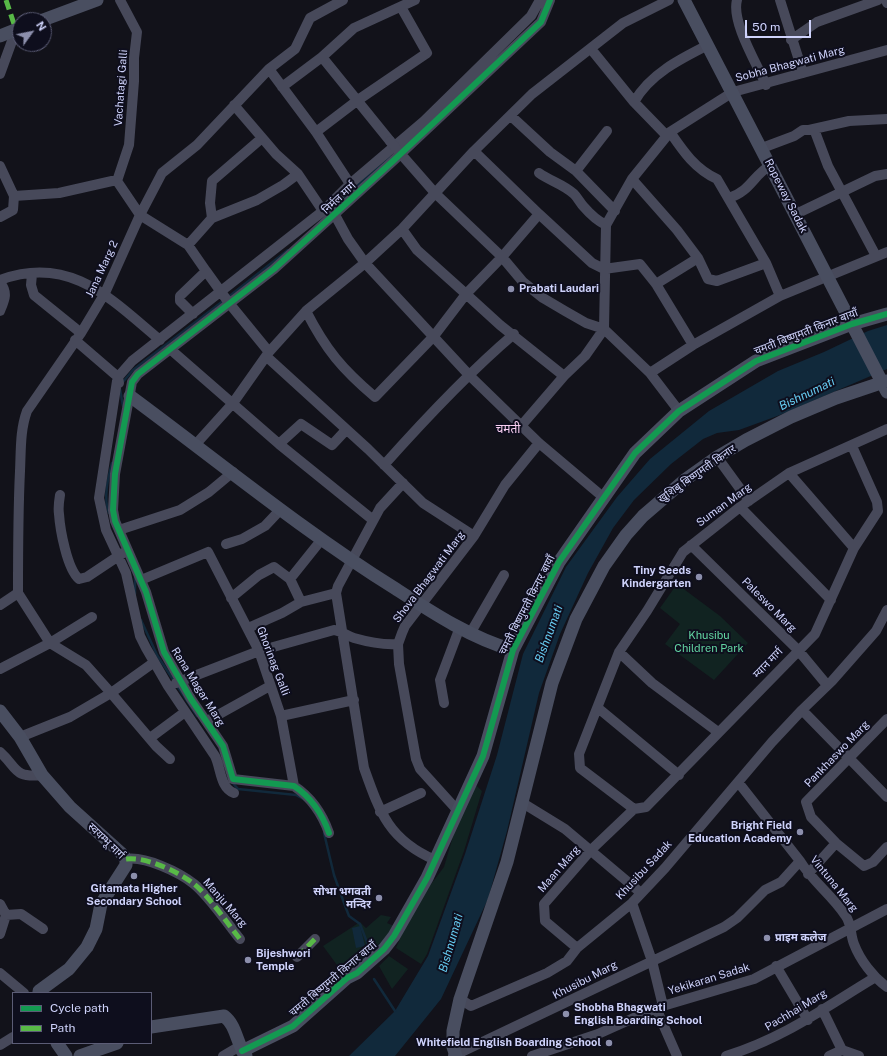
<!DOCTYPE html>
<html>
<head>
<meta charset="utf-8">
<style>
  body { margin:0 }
  #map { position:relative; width:887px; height:1056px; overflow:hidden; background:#12121a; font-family:"Public Sans",sans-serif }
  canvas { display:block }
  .legend { position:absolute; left:12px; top:992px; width:140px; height:52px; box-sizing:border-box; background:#0e0e1d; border:1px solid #5b5c75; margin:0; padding:5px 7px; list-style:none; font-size:12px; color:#ced2fa }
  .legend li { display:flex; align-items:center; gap:8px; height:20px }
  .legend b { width:20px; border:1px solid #5b5c75 }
  .north { position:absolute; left:12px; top:12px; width:40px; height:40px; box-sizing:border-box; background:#0e0e1d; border:1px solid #5b5c75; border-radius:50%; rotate:57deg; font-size:11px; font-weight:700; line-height:16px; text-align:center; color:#ced2fa }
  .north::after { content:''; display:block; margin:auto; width:14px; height:18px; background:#8c8fac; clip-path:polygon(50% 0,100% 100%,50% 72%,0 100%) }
  .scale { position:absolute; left:745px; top:20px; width:66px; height:18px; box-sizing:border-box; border:2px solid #ced2fa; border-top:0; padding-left:5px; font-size:12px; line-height:14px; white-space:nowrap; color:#ced2fa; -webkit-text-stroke:3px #0e0e1d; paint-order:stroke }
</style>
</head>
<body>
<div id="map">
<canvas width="887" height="1056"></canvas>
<ul class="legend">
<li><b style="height:5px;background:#139951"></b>Cycle path</li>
<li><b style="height:5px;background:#58b947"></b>Path</li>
</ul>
<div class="north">N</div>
<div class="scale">50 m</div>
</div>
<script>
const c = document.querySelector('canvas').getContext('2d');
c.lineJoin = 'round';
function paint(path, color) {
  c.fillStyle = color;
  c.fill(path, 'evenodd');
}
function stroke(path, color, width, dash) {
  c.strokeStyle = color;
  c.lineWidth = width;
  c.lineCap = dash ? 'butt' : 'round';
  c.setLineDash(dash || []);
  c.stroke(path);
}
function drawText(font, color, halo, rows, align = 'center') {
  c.font = font + ' "Public Sans","Noto Sans Devanagari",sans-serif';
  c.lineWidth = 4;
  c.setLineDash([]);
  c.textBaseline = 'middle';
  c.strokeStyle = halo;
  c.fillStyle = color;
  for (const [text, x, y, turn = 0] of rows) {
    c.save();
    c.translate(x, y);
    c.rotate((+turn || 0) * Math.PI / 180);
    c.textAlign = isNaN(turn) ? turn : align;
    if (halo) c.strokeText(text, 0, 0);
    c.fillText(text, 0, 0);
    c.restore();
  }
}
paint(new Path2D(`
  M 677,584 L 720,616 L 748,643 L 714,680 L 665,644 L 680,624 L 660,608 Z
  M 470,779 L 482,791 L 464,851 L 427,954 L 421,964 L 396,948 L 414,907 L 444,867 Z
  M 381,915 L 391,917 L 387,923 L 394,926 L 375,952 L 346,971 L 340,969 L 323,946 L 360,922 L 366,928 Z
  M 389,956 L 408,969 L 392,989 L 379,966 Z`), '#112321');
paint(new Path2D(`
  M 887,325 L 887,369 L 780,415 L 739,430 L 717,433 L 703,439 L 671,464 L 634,500 L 613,528 L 588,573 L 560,634 L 539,693 L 507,831 L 488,899 L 441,999 L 395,1056 L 349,1056 L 395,1011 L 428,956 L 465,854 L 497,755 L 523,654 L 566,567 L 617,497 L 650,459 L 709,411 L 778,371 L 824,352 L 868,331 Z
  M 360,926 L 365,946 L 356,948 L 352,928 Z`), '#11293b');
stroke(new Path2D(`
  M 321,220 L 334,208
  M 227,298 L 288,250
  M 122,383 L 133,370 L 223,301
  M 120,389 L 123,406
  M 109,513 C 103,498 108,478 112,463
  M 135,577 L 135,594
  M 141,620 L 157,655 L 197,716
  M 232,782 L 238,789 L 296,795 L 305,800
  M 324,833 L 334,875 L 344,903 L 349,916 L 360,924 L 370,950
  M 374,979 L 395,1011`), '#11293b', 2.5);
stroke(new Path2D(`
  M 334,208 L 387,158`), '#11293b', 9);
stroke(new Path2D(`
  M 737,0 C 731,22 757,64 766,85
  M 780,0 L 803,73
  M 886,0 L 887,3
  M 791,40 L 817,22 L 878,0
  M 591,49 L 634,102 L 667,136
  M 322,57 L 390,141
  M 0,74 L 16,30
  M 282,87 L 322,57 L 354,28 L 415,0
  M 634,102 C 650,74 680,59 708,45
  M 234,105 L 276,154 L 298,174 L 323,211
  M 511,116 L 550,152 L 576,171 L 615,211
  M 814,129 L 828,166 L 876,256
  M 316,132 L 358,100 L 427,53 L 401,7
  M 670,132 C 683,151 695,169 717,179 L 766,263
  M 762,148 L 794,136 L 803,130 L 809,130 L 849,121 L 887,119
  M 400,153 L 435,193 L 502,257 L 523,282 L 543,298 L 565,311 L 586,323 L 604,329 L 650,373 L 679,411
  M 0,166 L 14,196 L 13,210 L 0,217
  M 576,171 L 607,131
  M 539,173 C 550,181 563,184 574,194 C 578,198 580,203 584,207 C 590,214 598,221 606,225
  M 632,179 L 677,230 L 698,258
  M 117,181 L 129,145 L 134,81 L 134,58 L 137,32 L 120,0
  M 350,184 L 424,121 L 531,16 L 540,0
  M 14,196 L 59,193 L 112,181 L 117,181 L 140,215 L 188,245
  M 729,198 C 751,191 753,175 771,165
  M 539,214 L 592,263 L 604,269 L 640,264 L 656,284 L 693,345
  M 796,214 L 875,176 L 887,174
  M 335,215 L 348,239 L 365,263 L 469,375 L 539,443 L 603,497
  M 212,218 L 210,203 L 212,181 L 262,138
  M 402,229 L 417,250 L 466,294 L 500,325 L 564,376
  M 206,271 L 229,303 L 269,352
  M 32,274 L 31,285 L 34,295 L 81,333
  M 0,280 C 70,254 111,299 160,340
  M 0,282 C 8,293 5,299 0,311
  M 656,284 L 698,258 L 708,279 L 717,281 L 766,263 L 780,296
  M 306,311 C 326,350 342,369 375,397 L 434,336 L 466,294 L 502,257 L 539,214 L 474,151
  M 193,314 L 180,301 L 180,296 L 206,271 L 188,245 L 212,218 L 257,200 L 283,185 L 298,174
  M 75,340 L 118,377 L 119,383
  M 170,349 L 279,444 L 373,520
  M 267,357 L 368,449 L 423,503 L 474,536
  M 650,373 L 693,345 L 780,296 L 887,252
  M 118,377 L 132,361 L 323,211 L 350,184 L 316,132 L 269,69
  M 117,381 L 99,498 L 106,530 L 126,573 L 140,636 L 146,648 L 168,686 L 215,756 C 221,768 220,788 234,793
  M 521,426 L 564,376 L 585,356 L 604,329 L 606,225 L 632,179 L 670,132 L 733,92 L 887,50
  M 196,444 L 233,403 L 269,352 L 306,311 L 365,263 L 402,229 L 474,151 L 532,94 L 623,23 L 669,0
  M 279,444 L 301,424 L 332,445 L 346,430
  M 717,457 L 749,501
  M 384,465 C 425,419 467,374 514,334
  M 789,473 L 854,548
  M 403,483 L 380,508 L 338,586 L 336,593 L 364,768 C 380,813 389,840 435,860
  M 60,495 C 59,501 58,508 59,514 C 60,529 67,569 79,579 L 87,577 L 123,553
  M 740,507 L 831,600
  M 119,530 L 180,510 L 209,492 L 233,472
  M 226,544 L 242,539 L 265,526 L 281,509
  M 691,545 L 798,650 L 827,685
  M 290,579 L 322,539
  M 141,580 L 208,552 L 259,651 L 281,716 L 294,786
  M 18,593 L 50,643 L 86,665 L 111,693 L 153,663
  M 231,598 L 259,575 L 274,567 L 290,579 L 301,602
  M 0,605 L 18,593 C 18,553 18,512 20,471 C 21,450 20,430 27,411 L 81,333 L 105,293 L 140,215 L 162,173 L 197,145 L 269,69 L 295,49 L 310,18 L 343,0
  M 248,628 L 282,613 L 301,602 L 336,593
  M 471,632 L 504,575
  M 619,652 L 652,683 L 718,732
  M 0,669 L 50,643 L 92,617
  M 176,683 L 259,651 L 334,630 C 342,631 347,636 354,638 C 368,642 384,645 398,644
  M 444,703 L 440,680 L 460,627
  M 598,708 L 679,775
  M 802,710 L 887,797
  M 281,716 L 354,700
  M 887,719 L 806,802 L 811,817 L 836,843 L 864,866 L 873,862 L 887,847
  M 207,721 L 270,686
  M 20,737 L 70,717 L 111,693 L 156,746 L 170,759
  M 150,738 L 185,712
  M 0,752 C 18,768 13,778 42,775
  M 738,782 L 800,861 C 812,881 832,895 845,915 C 852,924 850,934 854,944 C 860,960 873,977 887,987
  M 521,802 L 565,829 L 641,893
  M 634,809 L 580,768 L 579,754 L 619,652 L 647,611 L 683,552 L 740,507 L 789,473 L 887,429
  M 634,809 L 646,807 L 815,634 L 854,548 L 878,511 L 877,502 L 852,446
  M 458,811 L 420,769 L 416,759 L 399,664 L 398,644 L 402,633 L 405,626 L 474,536 L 505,485 L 539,443
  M 380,812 L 421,793
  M 329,833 C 322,813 312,798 294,786 L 233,779 L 223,746 L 191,699 L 164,652 L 146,592 L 115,521 L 113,510 L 115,474 L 132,382 L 138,374 L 274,269 L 393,161 L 541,22 L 550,0
  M 126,859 C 145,856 179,872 194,884 C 208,895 228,924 240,939
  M 808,874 L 836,843
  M 632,903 L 652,961 L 663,1006
  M 0,904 L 6,915 L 0,934
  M 6,915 L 21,914 L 43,929
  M 577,948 L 545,921 L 544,904 L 591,850 L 634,809
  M 297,957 L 315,939
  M 776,966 L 808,1020
  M 0,973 L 24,993
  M 460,999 L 471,1006 L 547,973 L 567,961 L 577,948 L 632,903 L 665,868 L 772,742 L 802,710 L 832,681 L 876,631 L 887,610
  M 656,1008 L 677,1056
  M 822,1009 L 842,1050 L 859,1056
  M 0,1045 L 13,1037
  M 223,1056 L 240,1046
  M 453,1056 L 724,927 L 737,918 L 765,890 L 781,882 L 800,861
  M 532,1056 L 598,1034 L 656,1008 L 754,979 L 887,909
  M 726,1056 C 784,1038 824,1008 874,978
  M 829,1056 L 842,1050`), '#47495a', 10);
stroke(new Path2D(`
  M 684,0 L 887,392
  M 43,20 L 97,0
  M 0,36 L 20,28
  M 130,396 C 218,461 303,531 396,589 C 433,613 471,638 513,650
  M 0,711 L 20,737 L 42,775 L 70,807 L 121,853 L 126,859 L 126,865 L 101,904 L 96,929 L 87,947 L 69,969 L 39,991 L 39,993
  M 151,1027 L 224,1016 C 237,1026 236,1043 246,1056
  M 57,1043 L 66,1056
  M 242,1051 L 293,1026 L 347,978 L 357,973 L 384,949 L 394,936 L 427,878 L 483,756 L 513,650 L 559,562 L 635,453 L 679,411 L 756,361 L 852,324 L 887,314
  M 80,1056 L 117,1043
  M 456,1056 L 453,1047 L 453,1031 L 460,999 L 507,862 L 552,683 L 576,619 L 604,566 L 626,535 L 643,516 L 686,479 L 717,457 L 746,440 L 791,417 L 836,398 L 887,381`), '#494e60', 13);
stroke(new Path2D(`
  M 390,141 L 400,153`), '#47495a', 10);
stroke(new Path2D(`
  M 6,0 L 16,30
  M 126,859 C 145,856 179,872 194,884 C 208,895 228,924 240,939
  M 297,957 L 315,939`), '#58b947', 5, [10, 5]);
stroke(new Path2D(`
  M 329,833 C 322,813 312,798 294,786 L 233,779 L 223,746 L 191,699 L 164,652 L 146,592 L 115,521 L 113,510 L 115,474 L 132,382 L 138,374 L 274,269 L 393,161 L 541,22 L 550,0
  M 242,1051 L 293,1026 L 347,978 L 357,973 L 384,949 L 394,936 L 427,878 L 483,756 L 513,650 L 559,562 L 635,453 L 679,411 L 756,361 L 852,324 L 887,314`), '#139951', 6);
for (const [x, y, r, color] of [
  [511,289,4,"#8c8fac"],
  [699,577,4,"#8c8fac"],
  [800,832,4,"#8c8fac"],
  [134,876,4,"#8c8fac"],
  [379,898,4,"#8c8fac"],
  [767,938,4,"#8c8fac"],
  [248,960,4,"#8c8fac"],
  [566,1014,4,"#8c8fac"],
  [609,1043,4,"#8c8fac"]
]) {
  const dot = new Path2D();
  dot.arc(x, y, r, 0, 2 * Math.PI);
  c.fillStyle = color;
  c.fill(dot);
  stroke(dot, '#0e0e1d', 1.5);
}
drawText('11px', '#ced2fa', '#0e0e1d', [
  ["Sobha Bhagwati Marg",790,64,-15],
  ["Vachatagi Galli",121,88,-86],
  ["Ropeway Sadak",786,196,63],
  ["निर्मल मार्ग",339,198,-43],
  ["Jana Marg 2",102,269,-65],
  ["चमती बिष्णुमती किनार बायाँ",806,332,-21],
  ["खुशिबु बिष्णुमती किनार",697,474,-35],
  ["Suman Marg",724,505,-36],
  ["Shova Bhagwati Marg",429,577,-53],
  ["चमती बिष्णुमती किनार बायाँ",527,605,-63],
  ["Paleswo Marg",769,605,45],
  ["Ghorinag Galli",273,661,69],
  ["म्यान मार्ग",768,663,-46],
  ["Rana Magar Marg",198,687,58],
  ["Pankhaswo Marg",837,754,-46],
  ["स्वयम्भू मार्ग",106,841,44],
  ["Maan Marg",559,869,-49],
  ["Khusibu Sadak",644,870,-47],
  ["Vintuna Marg",834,884,51],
  ["Manju Marg",225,903,49],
  ["चमती बिष्णुमती किनार बायाँ",333,979,-40],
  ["Yekikaran Sadak",709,979,-17],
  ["Khusibu Marg",585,980,-27],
  ["Pachhai Marg",796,1010,-31]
]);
drawText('bold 11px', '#ced2fa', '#0e0e1d', [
  ["Prabati Laudari",519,289],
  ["Tiny Seeds",691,571,"right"],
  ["Kindergarten",691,584,"right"],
  ["Bright Field",792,826,"right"],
  ["Education Academy",792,839,"right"],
  ["Gitamata Higher",134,889,"center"],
  ["Secondary School",134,902,"center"],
  ["सोभा भगवती",371,892,"right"],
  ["मन्दिर",371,905,"right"],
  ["प्राइम कलेज",775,938],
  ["Bijeshwori",256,954],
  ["Temple",256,967],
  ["Shobha Bhagwati",574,1008],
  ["English Boarding School",574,1021],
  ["Whitefield English Boarding School",601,1043,"right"]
], 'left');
drawText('11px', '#62d3a1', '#0e0e1d', [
  ["Khusibu",709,636],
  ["Children Park",709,649]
]);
drawText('italic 12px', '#66cbf1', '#0e0e1d', [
  ["Bishnumati",807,394,-26],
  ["Bishnumati",549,634,-70],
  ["Bishnumati",451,943,-74]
]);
drawText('12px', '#fbd0f3', '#0e0e1d', [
  ["चमती",508,429]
]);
</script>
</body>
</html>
